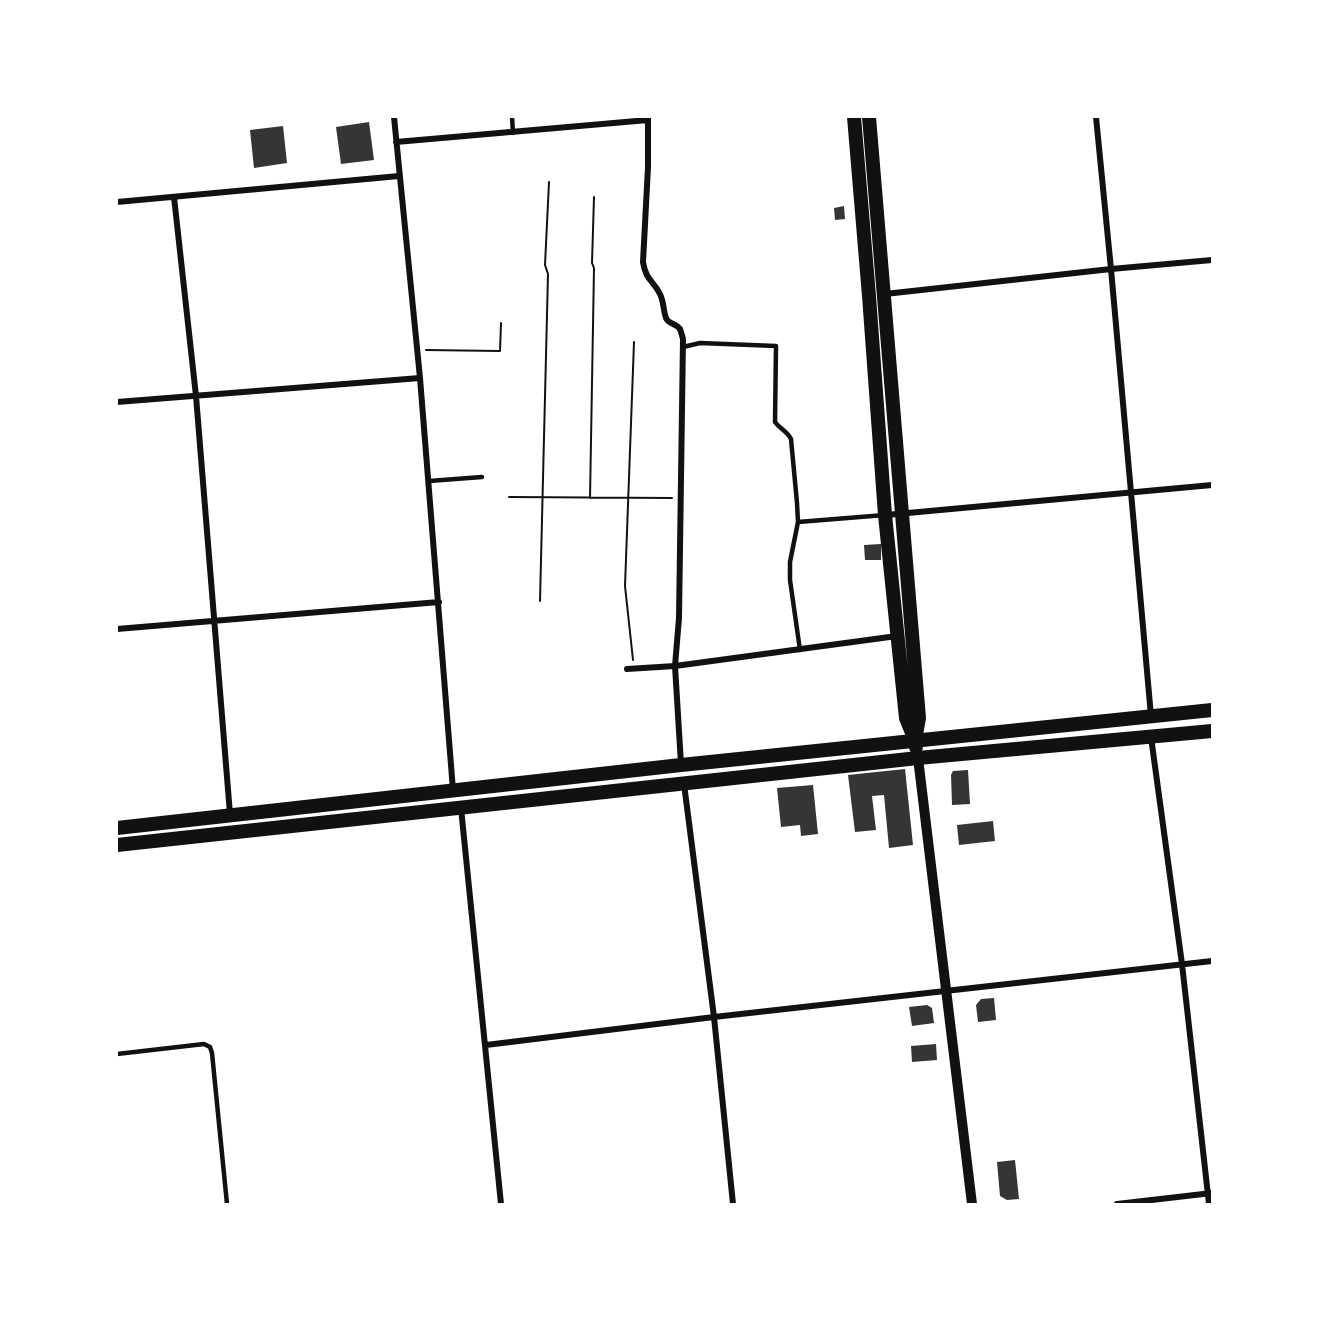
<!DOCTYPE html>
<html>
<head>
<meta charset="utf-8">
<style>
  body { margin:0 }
  #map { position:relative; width:1329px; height:1321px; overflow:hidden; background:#fff; font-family:"Noto Serif",serif }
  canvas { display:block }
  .frame { position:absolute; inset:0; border:118px solid #fff; pointer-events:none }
</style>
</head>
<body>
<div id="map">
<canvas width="1329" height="1321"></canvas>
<div class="frame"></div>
</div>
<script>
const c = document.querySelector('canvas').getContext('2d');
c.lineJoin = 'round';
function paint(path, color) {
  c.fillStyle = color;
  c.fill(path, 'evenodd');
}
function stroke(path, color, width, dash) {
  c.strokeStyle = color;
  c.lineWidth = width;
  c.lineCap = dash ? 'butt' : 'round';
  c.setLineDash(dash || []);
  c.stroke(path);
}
paint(new Path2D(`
  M 369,122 L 374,160 L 341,164 L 336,127 Z
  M 283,126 L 287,163 L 254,168 L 250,130 Z
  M 844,206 L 845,219 L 835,220 L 834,208 Z
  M 881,544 L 881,560 L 865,560 L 864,545 Z
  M 905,769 L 913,845 L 889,848 L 884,795 L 872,796 L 876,830 L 855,832 L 848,775 Z
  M 968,770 L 970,804 L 952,805 L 951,775 L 953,771 Z
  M 813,785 L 818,834 L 801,836 L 800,825 L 781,827 L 777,788 Z
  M 993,821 L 995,841 L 959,845 L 957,825 Z
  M 994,998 L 996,1020 L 978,1022 L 976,1005 L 981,999 Z
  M 927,1005 L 932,1008 L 934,1023 L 912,1026 L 909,1007 Z
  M 936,1044 L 937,1060 L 912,1062 L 911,1046 Z
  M 1015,1160 L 1019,1199 L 1007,1200 L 1000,1196 L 997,1162 Z`), '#353535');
stroke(new Path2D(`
  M 426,350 L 500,351 L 501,323
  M 509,497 L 672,498
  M 590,498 L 594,268 L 592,263 L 594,197
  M 540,601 L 548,274 L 545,265 L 549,182
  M 633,660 L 625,586 L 634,342`), '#111', 2);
stroke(new Path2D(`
  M 512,117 L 513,133
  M 683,347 L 700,343 L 776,346 L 775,422 C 780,429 787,431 791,439 L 797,503 L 798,522 L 790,562 L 790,580 L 800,650
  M 429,481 L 482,477
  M 798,522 L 885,515
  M 117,1054 L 204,1044 L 210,1047 L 212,1053 L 227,1204`), '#111', 4.5);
stroke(new Path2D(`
  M 394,117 L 420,378 L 453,790
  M 648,117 L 648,167 L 643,262 C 646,281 653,280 660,294 C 664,302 663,310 666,318 C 668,324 676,323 680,329 C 681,332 682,335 683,339 L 679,618 L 675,666 L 681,764
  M 1096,117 L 1111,269 L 1151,716
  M 396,142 L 648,120
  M 174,197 L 196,396 L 230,814
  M 117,202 L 399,176
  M 885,294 L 1111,269 L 1212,260
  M 117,402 L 420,378
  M 886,515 L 1212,485
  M 117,629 L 439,602
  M 627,669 L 675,666 L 897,636
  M 1151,737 L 1182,964 L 1209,1204
  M 684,784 L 714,1017 L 733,1204
  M 461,808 L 501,1204
  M 486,1045 L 714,1017 L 1212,961
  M 1117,1204 L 1212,1193`), '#111', 6);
stroke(new Path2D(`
  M 918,758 L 972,1204`), '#111', 10);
stroke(new Path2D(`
  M 854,117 L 869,296 L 885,515 L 906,718 L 915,740 L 916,747
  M 869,117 L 919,718 L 915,740
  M 117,828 L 681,765 L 1212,710
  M 117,845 L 918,758 L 1212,731`), '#111', 14);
</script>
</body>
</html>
